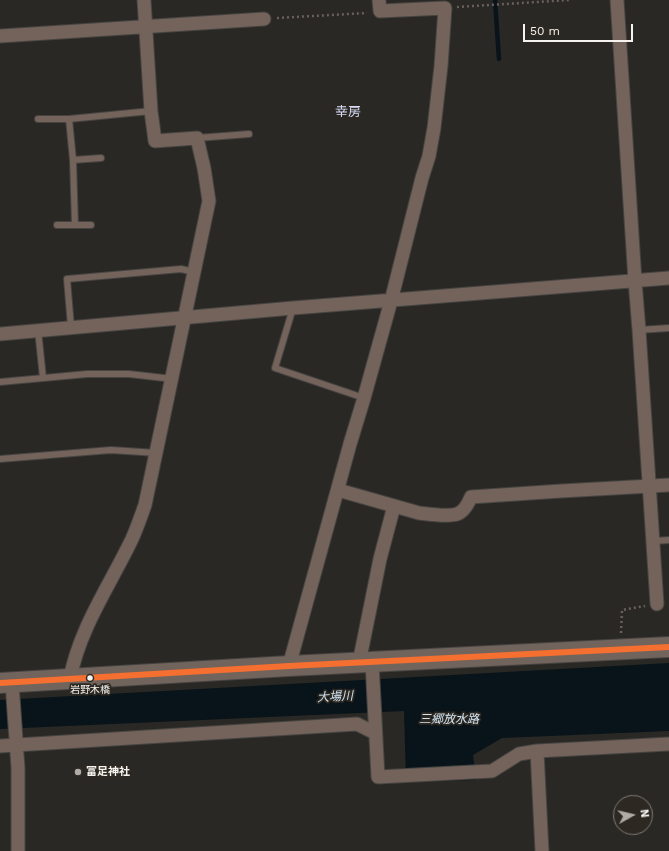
<!DOCTYPE html>
<html>
<head>
<meta charset="utf-8">
<style>
  body { margin:0 }
  #map { position:relative; width:669px; height:851px; overflow:hidden; background:#2a2825; font-family:"Work Sans",sans-serif }
  canvas { display:block }
  .north { position:absolute; left:613px; top:795px; width:40px; height:40px; box-sizing:border-box; background:#2d2922; border:1px solid #7d7a74; border-radius:50%; rotate:82deg; font-size:11px; font-weight:700; line-height:16px; text-align:center; color:#f6f3ef }
  .north::after { content:''; display:block; margin:auto; width:14px; height:18px; background:#afaca8; clip-path:polygon(50% 0,100% 100%,50% 72%,0 100%) }
  .scale { position:absolute; left:523px; top:24px; width:110px; height:18px; box-sizing:border-box; border:2px solid #f6f3ef; border-top:0; padding-left:5px; font-size:12px; line-height:14px; white-space:nowrap; color:#f6f3ef; -webkit-text-stroke:3px #2d2922; paint-order:stroke }
</style>
</head>
<body>
<div id="map">
<canvas width="669" height="851"></canvas>
<div class="north">N</div>
<div class="scale">50 m</div>
</div>
<script>
const c = document.querySelector('canvas').getContext('2d');
c.lineJoin = 'round';
function paint(path, color) {
  c.fillStyle = color;
  c.fill(path, 'evenodd');
}
function stroke(path, color, width, dash) {
  c.strokeStyle = color;
  c.lineWidth = width;
  c.lineCap = dash ? 'butt' : 'round';
  c.setLineDash(dash || []);
  c.stroke(path);
}
function drawText(font, color, halo, rows, align = 'center') {
  c.font = font + ' "Work Sans","Noto Sans JP",sans-serif';
  c.lineWidth = 3.5;
  c.setLineDash([]);
  c.textBaseline = 'middle';
  c.strokeStyle = halo;
  c.fillStyle = color;
  for (const [text, x, y, turn = 0] of rows) {
    c.save();
    c.translate(x, y);
    c.rotate((+turn || 0) * Math.PI / 180);
    c.textAlign = isNaN(turn) ? turn : align;
    if (halo) c.strokeText(text, 0, 0);
    c.fillText(text, 0, 0);
    c.restore();
  }
}
paint(new Path2D(`
  M 669,663 L 669,731 L 502,738 L 473,755 L 476,780 L 406,782 L 404,711 L 0,729 L 0,700 Z`), '#08131a');
stroke(new Path2D(`
  M 495,0 L 499,59`), '#08131a', 4.5);
const service = new Path2D(`
  M 38,119 L 69,119 L 151,111
  M 69,119 L 73,160 L 75,225
  M 197,138 L 249,134
  M 73,160 L 101,158
  M 57,225 L 91,225
  M 293,308 L 275,368 L 364,398
  M 71,327 L 67,279 L 181,269 L 194,272
  M 38,330 L 43,378
  M 639,330 L 669,328
  M 0,382 L 87,374 L 129,374 L 173,379
  M 0,459 L 111,450 L 157,453
  M 654,541 L 669,540`);
const minor = new Path2D(`
  M 617,0 L 635,281 L 639,330 L 657,604
  M 0,36 L 264,19
  M 0,334 L 293,308 L 669,278
  M 338,490 L 419,513 C 428,514 448,517 457,514 C 464,512 468,504 471,497 L 561,491 L 669,485
  M 372,662 L 378,777 L 492,771 L 519,754 L 537,751 L 669,744
  M 359,663 L 380,559 L 394,506
  M 289,666 L 350,444 L 364,398 L 391,301 L 422,178 L 429,156 L 434,128 L 441,66 L 445,8 L 380,11 L 379,0
  M 70,679 C 79,629 110,585 132,539 C 137,528 141,516 145,505 L 209,201 L 204,168 L 197,138 L 155,141 L 151,111 L 144,0
  M 12,683 L 18,768 L 18,851
  M 0,746 L 357,724 L 375,733
  M 537,751 L 542,851`);
const primary = new Path2D(`
  M 0,683 L 289,666 L 669,647`);
stroke(service, '#464442', 8);
stroke(minor, '#464442', 15);
stroke(primary, '#464442', 22);
stroke(new Path2D(`
  M 457,7 L 569,0
  M 277,18 L 367,13
  M 621,633 L 622,610 L 645,606`), '#69605b', 2.5, [2, 3]);
stroke(service, '#73635a', 6);
stroke(minor, '#73635a', 13);
stroke(primary, '#71645c', 20);
stroke(new Path2D(`
  M 0,683 L 289,666 L 669,647`), '#f46f30', 6);
for (const [x, y, r, color] of [
  [90,678,3.5,"#f6f3ef"],
  [78,772,4,"#afaca8"]
]) {
  const dot = new Path2D();
  dot.arc(x, y, r, 0, 2 * Math.PI);
  c.fillStyle = color;
  c.fill(dot);
  stroke(dot, '#2d2922', 1.5);
}
drawText('10px', '#f6f3ef', '#2d2922', [
  ["岩野木橋",90,690]
]);
drawText('bold 11px', '#f6f3ef', '#2d2922', [
  ["富足神社",86,772]
], 'left');
drawText('italic 12px', '#d0e5f4', '#2d2922', [
  ["大場川",335,697,-3],
  ["三郷放水路",449,719]
]);
drawText('13px', '#d6dcf9', '#2d2922', [
  ["幸房",348,112]
]);
</script>
</body>
</html>
